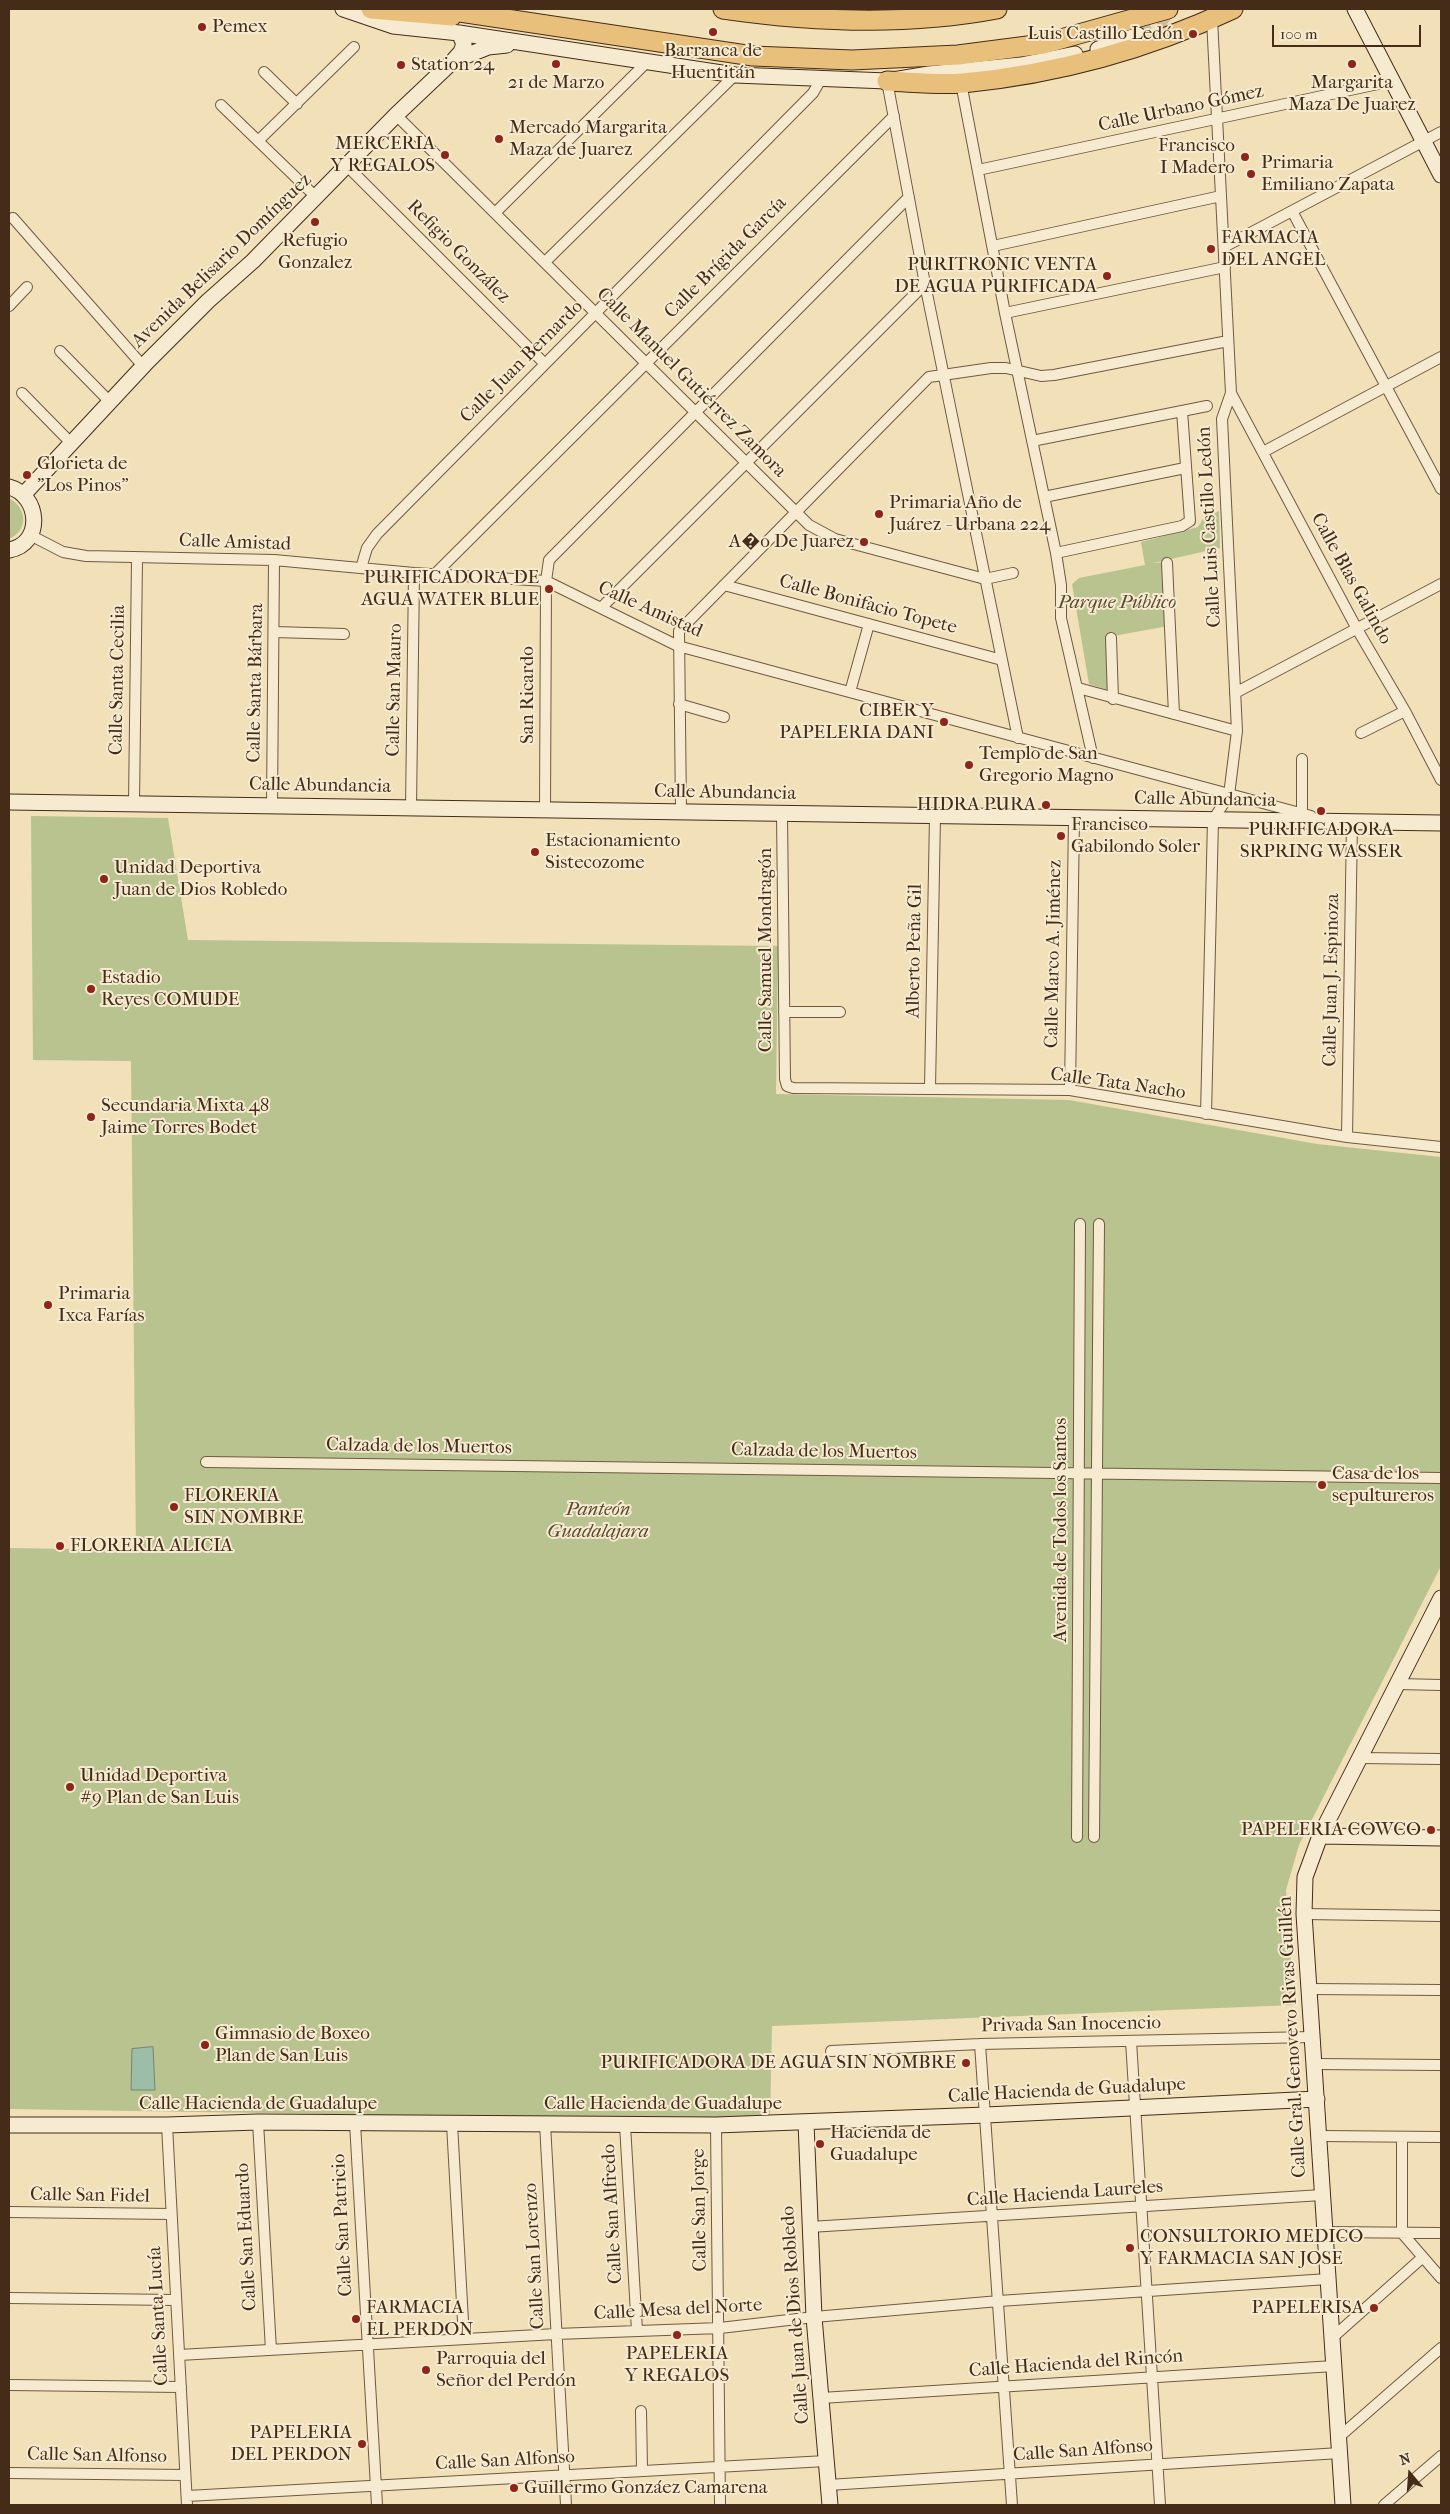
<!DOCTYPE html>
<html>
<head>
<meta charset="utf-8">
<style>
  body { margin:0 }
  #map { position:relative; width:1450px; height:2514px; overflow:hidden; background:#f1e0b8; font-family:"IM FELL French Canon",serif }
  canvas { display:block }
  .frame { position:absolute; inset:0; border:10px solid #452c18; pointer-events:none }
  .north { position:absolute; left:1385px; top:2449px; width:50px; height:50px; -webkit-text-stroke:4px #f6ebd1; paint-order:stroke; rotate:342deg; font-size:14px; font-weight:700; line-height:20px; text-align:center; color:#452c18 }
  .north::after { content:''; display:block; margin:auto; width:18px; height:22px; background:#452c18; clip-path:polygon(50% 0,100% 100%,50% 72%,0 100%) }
  .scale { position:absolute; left:1272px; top:25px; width:149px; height:22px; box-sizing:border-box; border:2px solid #452c18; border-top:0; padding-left:6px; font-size:15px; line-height:18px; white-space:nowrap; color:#452c18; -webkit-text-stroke:4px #f6ebd1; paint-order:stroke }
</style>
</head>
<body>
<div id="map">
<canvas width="1450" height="2514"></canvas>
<div class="frame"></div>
<div class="north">N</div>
<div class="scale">100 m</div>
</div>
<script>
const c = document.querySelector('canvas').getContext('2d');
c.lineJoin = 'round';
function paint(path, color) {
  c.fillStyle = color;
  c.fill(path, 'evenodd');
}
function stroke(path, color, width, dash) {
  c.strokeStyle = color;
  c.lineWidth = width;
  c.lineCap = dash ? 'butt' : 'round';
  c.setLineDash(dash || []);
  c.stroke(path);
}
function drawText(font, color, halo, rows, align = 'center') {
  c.font = font + ' "IM FELL French Canon",serif';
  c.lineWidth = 4;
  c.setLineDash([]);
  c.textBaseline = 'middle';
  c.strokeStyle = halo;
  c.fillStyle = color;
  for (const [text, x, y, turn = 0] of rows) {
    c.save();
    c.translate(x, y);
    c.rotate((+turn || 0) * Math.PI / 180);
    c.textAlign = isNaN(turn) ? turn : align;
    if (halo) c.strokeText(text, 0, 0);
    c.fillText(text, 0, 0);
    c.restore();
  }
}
paint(new Path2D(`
  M 9,498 C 27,508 29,530 9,539 Z
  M 1219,511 L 1220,548 L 1153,563 L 1165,562 L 1168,626 L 1108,637 L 1111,691 L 1089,684 L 1072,584 L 1079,578 L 1145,565 L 1141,542 L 1198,527 L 1204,517 Z
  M 31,816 L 168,818 L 188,940 L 778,946 L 776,1094 L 1069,1100 L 1317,1144 L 1441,1157 L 1441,1566 L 1299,1845 L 1286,1890 L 1294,2005 L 772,2026 L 770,2121 L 9,2109 L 9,1548 L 136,1550 L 131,1061 L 33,1060 Z`), '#b8c390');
const water = new Path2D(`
  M 153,2047 L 155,2090 L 131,2090 L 132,2049 Z`);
paint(water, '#9cbea8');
stroke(water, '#79846e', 1);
stroke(new Path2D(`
  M 1138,35 L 1154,29 L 1169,9`), '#cfbc98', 15, [15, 8]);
const street = new Path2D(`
  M 264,72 L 297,104
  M 887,81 L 925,284 L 1018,738
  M 961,83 L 1005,313 L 1056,553 L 1061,585 L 1061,618 L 1093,758
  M 221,105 L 316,197
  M 396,115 L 809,525 L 835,539 L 985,579 L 1013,573
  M 258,141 L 354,47
  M 347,166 L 545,364
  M 978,170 L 1392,81
  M 1292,211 L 1441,489
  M 495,213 L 648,61
  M 13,218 L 143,366
  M 993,246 L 1221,196
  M 1224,247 L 1441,132
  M 545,262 L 735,75
  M 9,306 L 27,287
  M 1005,313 L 1225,267
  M 60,351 L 109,401
  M 22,393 L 71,443
  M 1231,393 L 1357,629 L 1405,711 L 1441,780
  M 1032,441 L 1207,406
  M 1263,452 L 1441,357
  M 1044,497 L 1185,468
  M 30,535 L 63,552 L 86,556 L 274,560 L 414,573 L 546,581 L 678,646 L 1311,816
  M 1056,553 L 1182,526 L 1190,521 L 1182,411
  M 1167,563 L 1174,714
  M 361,568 L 367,548 L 377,534 L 813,93 L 821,79
  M 435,574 L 894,116
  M 724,585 L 1002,660
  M 601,608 L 925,284
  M 274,632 L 344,634
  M 1111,638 L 1113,699
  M 1078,688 L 1237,731
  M 850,692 L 869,624
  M 1235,693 L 1441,584
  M 679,704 L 724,717
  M 1361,733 L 1405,711
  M 1302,759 L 1302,820
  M 134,804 L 137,558
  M 272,806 L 274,560
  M 411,808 L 414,573
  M 545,810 L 546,581 L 549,560 L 909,197
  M 681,812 L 679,631 L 929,377 L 991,368 L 1006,368 L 1041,376 L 1054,375 L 1228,341
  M 782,814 L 785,1079 L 787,1086 L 793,1088 L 1070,1090 L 1347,1137 L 1441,1147
  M 784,1012 L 840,1012
  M 930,1088 L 935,816
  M 1070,1090 L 1074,818
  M 1206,1114 L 1213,820 L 1229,795 L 1237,731 L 1222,419 L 1231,393 L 1212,19
  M 1347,1137 L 1352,822
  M 206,1462 L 1441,1478
  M 1398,1684 L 1441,1685
  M 1360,1758 L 1441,1759
  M 1077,1837 L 1080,1224
  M 1094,1837 L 1099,1224
  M 1304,1914 L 1441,1916
  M 1310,1989 L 1441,1990
  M 1131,2041 L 1160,2505
  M 980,2044 L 1012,2505
  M 831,2051 L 980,2044 L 1312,2037
  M 1314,2064 L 1441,2065
  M 258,2122 L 271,2350
  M 355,2123 L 377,2505
  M 452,2124 L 464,2339
  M 545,2124 L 566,2505
  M 167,2125 L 187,2505
  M 625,2125 L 637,2331
  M 716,2125 L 720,2505
  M 1319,2136 L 1441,2137
  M 1402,2137 L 1402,2233 L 1441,2278
  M 9,2212 L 171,2214
  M 810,2227 L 1322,2195
  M 1325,2232 L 1441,2233
  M 9,2298 L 176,2300
  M 1332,2338 L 1423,2257
  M 179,2355 L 556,2334 L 720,2328 L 814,2317 L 999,2301 L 1328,2279
  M 9,2385 L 181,2387
  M 821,2398 L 1334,2366
  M 641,2411 L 642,2469
  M 1339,2437 L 1441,2348
  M 9,2473 L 185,2475
  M 828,2485 L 1340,2453
  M 187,2496 L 826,2461
  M 1384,2505 L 1441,2456`);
const secondary = new Path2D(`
  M 343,9 L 393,26 L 459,33 L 735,75 L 887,81 L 929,74 L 1021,65 L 1075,54
  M 1355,9 L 1441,175
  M 1098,49 L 1138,35
  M 453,61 L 488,47 L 507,45
  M 9,487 C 40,495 44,544 9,550
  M 24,494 L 148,361 L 208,301 L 253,261 L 396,115 L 453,61 L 461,52 L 464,44 L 459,33
  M 9,802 L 1441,823
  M 1320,1836 L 1441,1838
  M 806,2123 L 814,2317 L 830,2505
  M 9,2125 L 167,2125 L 258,2122 L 716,2125 L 986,2115 L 1317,2099
  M 1343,2505 L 1304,1914 L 1305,1877 L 1320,1836 L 1441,1598`);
const highway = new Path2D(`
  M 371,9 L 452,16
  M 440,9 L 753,56 L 852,60 L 958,55 L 1043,44 L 1168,9
  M 723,9 C 813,22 907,26 997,9
  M 887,81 C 912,82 938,85 963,83 C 1056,74 1148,49 1233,9`);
stroke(street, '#705940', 12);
stroke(secondary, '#452c18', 17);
stroke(highway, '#452c18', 21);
stroke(street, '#f6ebd1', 10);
stroke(secondary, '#f6ebd1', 15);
stroke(highway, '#e8c07c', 19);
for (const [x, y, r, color] of [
  [202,27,5,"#8f2418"],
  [713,32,5,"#8f2418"],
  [1193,34,5,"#8f2418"],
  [556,64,5,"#8f2418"],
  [1352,64,5,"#8f2418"],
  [401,65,5,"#8f2418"],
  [499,139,5,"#8f2418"],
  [445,155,5,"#8f2418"],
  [1245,157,5,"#8f2418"],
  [1251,174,5,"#8f2418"],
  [315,222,5,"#8f2418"],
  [1211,249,5,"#8f2418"],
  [1107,276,5,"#8f2418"],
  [27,475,5,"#8f2418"],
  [879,514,5,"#8f2418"],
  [864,542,5,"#8f2418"],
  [549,589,5,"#8f2418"],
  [944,722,5,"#8f2418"],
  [969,765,5,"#8f2418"],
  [1046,805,5,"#8f2418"],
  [1321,811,5,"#8f2418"],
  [1061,836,5,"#8f2418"],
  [535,852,5,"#8f2418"],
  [104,879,5,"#8f2418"],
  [91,989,5,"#8f2418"],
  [91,1117,5,"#8f2418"],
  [48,1305,5,"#8f2418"],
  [1322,1485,5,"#8f2418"],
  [174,1507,5,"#8f2418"],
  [60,1546,5,"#8f2418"],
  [70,1787,5,"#8f2418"],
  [1431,1830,5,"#8f2418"],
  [205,2045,5,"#8f2418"],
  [966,2063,5,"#8f2418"],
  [820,2144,5,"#8f2418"],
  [1130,2248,5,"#8f2418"],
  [1374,2308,5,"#8f2418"],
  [356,2319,5,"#8f2418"],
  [677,2335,5,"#8f2418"],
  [426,2370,5,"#8f2418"],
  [362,2444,5,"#8f2418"],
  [514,2488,5,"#8f2418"]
]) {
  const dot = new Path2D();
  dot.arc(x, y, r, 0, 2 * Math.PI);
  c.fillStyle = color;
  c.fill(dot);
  stroke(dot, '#f6ebd1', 2);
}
drawText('19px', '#452c18', '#f6ebd1', [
  ["Pemex",212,27],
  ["Luis Castillo Ledón",1183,34,"right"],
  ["Barranca de",713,51,"center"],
  ["Huentitán",713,73,"center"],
  ["Station 24",411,65],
  ["21 de Marzo",556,83,"center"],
  ["Margarita",1352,83,"center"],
  ["Maza De Juarez",1352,105,"center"],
  ["Mercado Margarita",509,128],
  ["Maza de Juarez",509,150],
  ["MERCERIA",435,144,"right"],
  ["Y REGALOS",435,166,"right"],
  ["Francisco",1235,146,"right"],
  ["I Madero",1235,168,"right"],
  ["Primaria",1261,163],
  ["Emiliano Zapata",1261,185],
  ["FARMACIA",1221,238],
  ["DEL ANGEL",1221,260],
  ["Refugio",315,241,"center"],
  ["Gonzalez",315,263,"center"],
  ["PURITRONIC VENTA",1097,265,"right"],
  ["DE AGUA PURIFICADA",1097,287,"right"],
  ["Glorieta de",37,464],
  ["\"Los Pinos\"",37,486],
  ["Primaria Año de",889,503],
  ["Juárez - Urbana 224",889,525],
  ["A�o De Juarez",854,542,"right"],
  ["PURIFICADORA DE",539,578,"right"],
  ["AGUA WATER BLUE",539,600,"right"],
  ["CIBER Y",934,711,"right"],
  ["PAPELERIA DANI",934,733,"right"],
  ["Templo de San",979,754],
  ["Gregorio Magno",979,776],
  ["HIDRA PURA",1036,805,"right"],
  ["Francisco",1071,825],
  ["Gabilondo Soler",1071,847],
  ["PURIFICADORA",1321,830,"center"],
  ["SRPRING WASSER",1321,852,"center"],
  ["Estacionamiento",545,841],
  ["Sistecozome",545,863],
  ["Unidad Deportiva",114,868],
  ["Juan de Dios Robledo",114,890],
  ["Estadio",101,978],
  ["Reyes COMUDE",101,1000],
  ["Secundaria Mixta 48",101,1106],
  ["Jaime Torres Bodet",101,1128],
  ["Primaria",58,1294],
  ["Ixca Farías",58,1316],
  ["Casa de los",1332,1474],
  ["sepultureros",1332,1496],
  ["FLORERIA",184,1496],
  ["SIN NOMBRE",184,1518],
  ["FLORERIA ALICIA",70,1546],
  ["Unidad Deportiva",80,1776],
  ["#9 Plan de San Luis",80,1798],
  ["PAPELERIA COWCO",1421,1830,"right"],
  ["Gimnasio de Boxeo",215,2034],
  ["Plan de San Luis",215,2056],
  ["PURIFICADORA DE AGUA SIN NOMBRE",956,2063,"right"],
  ["Hacienda de",830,2133],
  ["Guadalupe",830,2155],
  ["CONSULTORIO MEDICO",1140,2237],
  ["Y FARMACIA SAN JOSE",1140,2259],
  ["FARMACIA",366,2308],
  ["EL PERDON",366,2330],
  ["PAPELERISA",1364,2308,"right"],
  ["PAPELERIA",677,2354,"center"],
  ["Y REGALOS",677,2376,"center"],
  ["Parroquia del",436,2359],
  ["Señor del Perdón",436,2381],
  ["PAPELERIA",352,2433,"right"],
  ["DEL PERDON",352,2455,"right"],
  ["Guillermo Gonzáez Camarena",524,2488]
], 'left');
drawText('19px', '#452c18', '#f6ebd1', [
  ["Calle Urbano Gómez",1181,109,-12],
  ["Refigio González",458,252,45],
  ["Calle Brígida García",726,258,-45],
  ["Avenida Belisario Domínguez",222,261,-44],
  ["Calle Juan Bernardo",522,362,-45],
  ["Calle Manuel Gutiérrez Zamora",691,383,45],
  ["Calle Luis Castillo Ledón",1210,527,-93],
  ["Calle Amistad",235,543,2],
  ["Calle Blas Galindo",1351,579,61],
  ["Calle Bonifacio Topete",868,605,15],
  ["Calle Amistad",650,610,24],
  ["Calle Santa Cecilia",118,680,-89],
  ["Calle Santa Bárbara",256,683,-89],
  ["Calle San Mauro",395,690,-89],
  ["San Ricardo",528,695,-90],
  ["Calle Abundancia",320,786,1],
  ["Calle Abundancia",725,793,1],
  ["Calle Abundancia",1205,800,1],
  ["Calle Samuel Mondragón",766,950,-90],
  ["Alberto Peña Gil",915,951,-89],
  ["Calle Marco A. Jiménez",1054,954,-89],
  ["Calle Juan J. Espinoza",1332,980,-89],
  ["Calle Tata Nacho",1118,1084,8],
  ["Calzada de los Muertos",419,1447,1],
  ["Calzada de los Muertos",824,1452,1],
  ["Avenida de Todos los Santos",1061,1530,-90],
  ["Privada San Inocencio",1071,2025,-1],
  ["Calle Gral. Genovevo Rivas Guillén",1293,2037,-93],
  ["Calle Hacienda de Guadalupe",1067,2091,-3],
  ["Calle Hacienda de Guadalupe",258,2104],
  ["Calle Hacienda de Guadalupe",663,2104],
  ["Calle Hacienda Laureles",1065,2194,-4],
  ["Calle San Fidel",90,2196,1],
  ["Calle San Jorge",700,2210,-91],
  ["Calle San Alfredo",613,2214,-93],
  ["Calle San Patricio",343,2225,-93],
  ["Calle San Eduardo",247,2237,-93],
  ["Calle San Lorenzo",535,2256,-93],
  ["Calle Mesa del Norte",678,2310,-3],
  ["Calle Juan de Dios Robledo",796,2315,-94],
  ["Calle Santa Lucía",159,2316,-93],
  ["Calle Hacienda del Rincón",1076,2364,-4],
  ["Calle San Alfonso",1083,2451,-4],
  ["Calle San Alfonso",97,2456,1],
  ["Calle San Alfonso",505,2461,-3]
]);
drawText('italic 19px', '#5c4a30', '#f6ebd1', [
  ["Parque Público",1117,603],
  ["Panteón",598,1510],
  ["Guadalajara",598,1532]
]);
</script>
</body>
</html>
